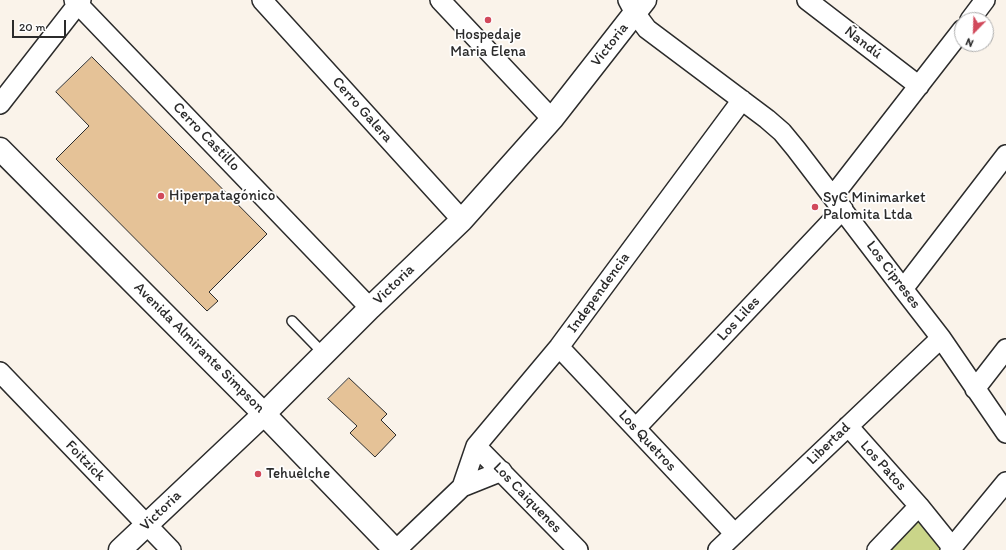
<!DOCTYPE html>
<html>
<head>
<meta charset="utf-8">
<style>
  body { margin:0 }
  #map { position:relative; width:1006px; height:550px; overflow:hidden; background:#faf3ea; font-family:Itim,sans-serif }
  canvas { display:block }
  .north { position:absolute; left:954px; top:12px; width:40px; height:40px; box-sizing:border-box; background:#fff; border:1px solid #aaa; border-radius:50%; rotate:203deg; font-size:11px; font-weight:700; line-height:16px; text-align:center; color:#2b2b2b }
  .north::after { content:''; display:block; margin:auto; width:14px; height:18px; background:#d1495b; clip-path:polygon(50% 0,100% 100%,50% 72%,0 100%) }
  .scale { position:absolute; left:12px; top:20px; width:54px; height:18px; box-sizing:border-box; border:2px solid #2b2b2b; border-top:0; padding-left:5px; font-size:12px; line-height:14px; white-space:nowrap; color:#2b2b2b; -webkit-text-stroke:3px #fff; paint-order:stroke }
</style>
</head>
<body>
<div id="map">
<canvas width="1006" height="550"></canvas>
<div class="north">N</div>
<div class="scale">20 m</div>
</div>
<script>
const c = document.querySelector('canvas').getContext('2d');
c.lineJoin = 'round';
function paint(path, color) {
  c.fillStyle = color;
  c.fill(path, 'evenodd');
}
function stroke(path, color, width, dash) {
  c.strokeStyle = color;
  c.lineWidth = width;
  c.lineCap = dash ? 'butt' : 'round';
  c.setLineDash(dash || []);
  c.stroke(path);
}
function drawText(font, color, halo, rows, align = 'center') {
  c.font = font + ' Itim,sans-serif';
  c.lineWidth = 3.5;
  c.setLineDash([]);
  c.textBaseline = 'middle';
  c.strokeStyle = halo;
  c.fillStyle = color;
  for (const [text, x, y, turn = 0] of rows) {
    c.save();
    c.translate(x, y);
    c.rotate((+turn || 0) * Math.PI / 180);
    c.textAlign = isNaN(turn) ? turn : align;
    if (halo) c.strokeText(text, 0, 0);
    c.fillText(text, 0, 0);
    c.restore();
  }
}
paint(new Path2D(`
  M 919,518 L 942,548 L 941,550 L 889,550 Z`), '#cad589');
const building = new Path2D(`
  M 92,57 L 267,234 L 209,292 L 218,301 L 207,311 L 56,159 L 89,126 L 56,92 Z
  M 349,378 L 387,414 L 381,420 L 396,435 L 375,457 L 350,433 L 357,426 L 328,399 Z`);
paint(building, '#e5c297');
stroke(building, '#2b2b2b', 1);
const service = new Path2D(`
  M 292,321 L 324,354`);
const minor = new Path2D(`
  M 74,0 L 370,308
  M 262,0 L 462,220
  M 440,0 L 552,119
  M 628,0 L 635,13 L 647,29 L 767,119 L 782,132 L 796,149 L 903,289 L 941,338 L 1006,433
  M 807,0 L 919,86
  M 970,20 L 985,0
  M 0,104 L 81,0
  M 833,196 L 962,30
  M 903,289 L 1006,155
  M 559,347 L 735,534
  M 0,372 L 171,550
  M 975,389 L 1006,349
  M 848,426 L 919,506 L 952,547
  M 636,428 L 843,209
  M 476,446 L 578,550
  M 462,487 L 476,446 L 559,347 L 742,100
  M 396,550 L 462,487 L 502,471
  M 718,550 L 941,338
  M 877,550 L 919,506
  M 950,550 L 1006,482`);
const tertiary = new Path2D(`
  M 0,149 L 264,414 L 370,308 L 462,220 L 552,119 L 645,0`);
const secondary = new Path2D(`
  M 120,550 L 264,414 L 395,550`);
stroke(service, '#2b2b2b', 12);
stroke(minor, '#2b2b2b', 22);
stroke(tertiary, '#2b2b2b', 25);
stroke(secondary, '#2b2b2b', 25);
stroke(service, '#fff', 9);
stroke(minor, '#fff', 19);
stroke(tertiary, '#fff', 22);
stroke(secondary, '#fff', 22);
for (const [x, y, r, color] of [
  [488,20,4,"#d1495b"],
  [161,196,4,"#d1495b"],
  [815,207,4,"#d1495b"],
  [258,474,4,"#d1495b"]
]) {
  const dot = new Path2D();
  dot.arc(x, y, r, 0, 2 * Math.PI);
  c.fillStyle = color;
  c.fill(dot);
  stroke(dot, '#fff', 1.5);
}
drawText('15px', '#2b2b2b', '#fff', [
  ["Hospedaje",488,35,"center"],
  ["Maria Elena",488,52,"center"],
  ["Hiperpatagónico",169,196],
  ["SyC Minimarket",823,198],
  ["Palomita Ltda",823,215],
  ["Tehuelche",266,474]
], 'left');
drawText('15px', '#2b2b2b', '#fff', [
  ["Ñandú",863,43,38],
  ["Victoria",610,45,-52],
  ["Cerro Galera",362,110,48],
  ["Cerro Castillo",206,137,46],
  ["Los Cipreses",893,275,53],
  ["Victoria",394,285,-44],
  ["Independencia",599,293,-54],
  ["Los Liles",739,319,-47],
  ["Avenida Almirante Simpson",199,348,45],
  ["Los Quetros",647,441,47],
  ["Libertad",829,444,-44],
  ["Foitzick",85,461,46],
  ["Los Patos",883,466,48],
  ["Los Caiquenes",527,498,46],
  ["Victoria",161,511,-44]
]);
</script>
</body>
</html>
